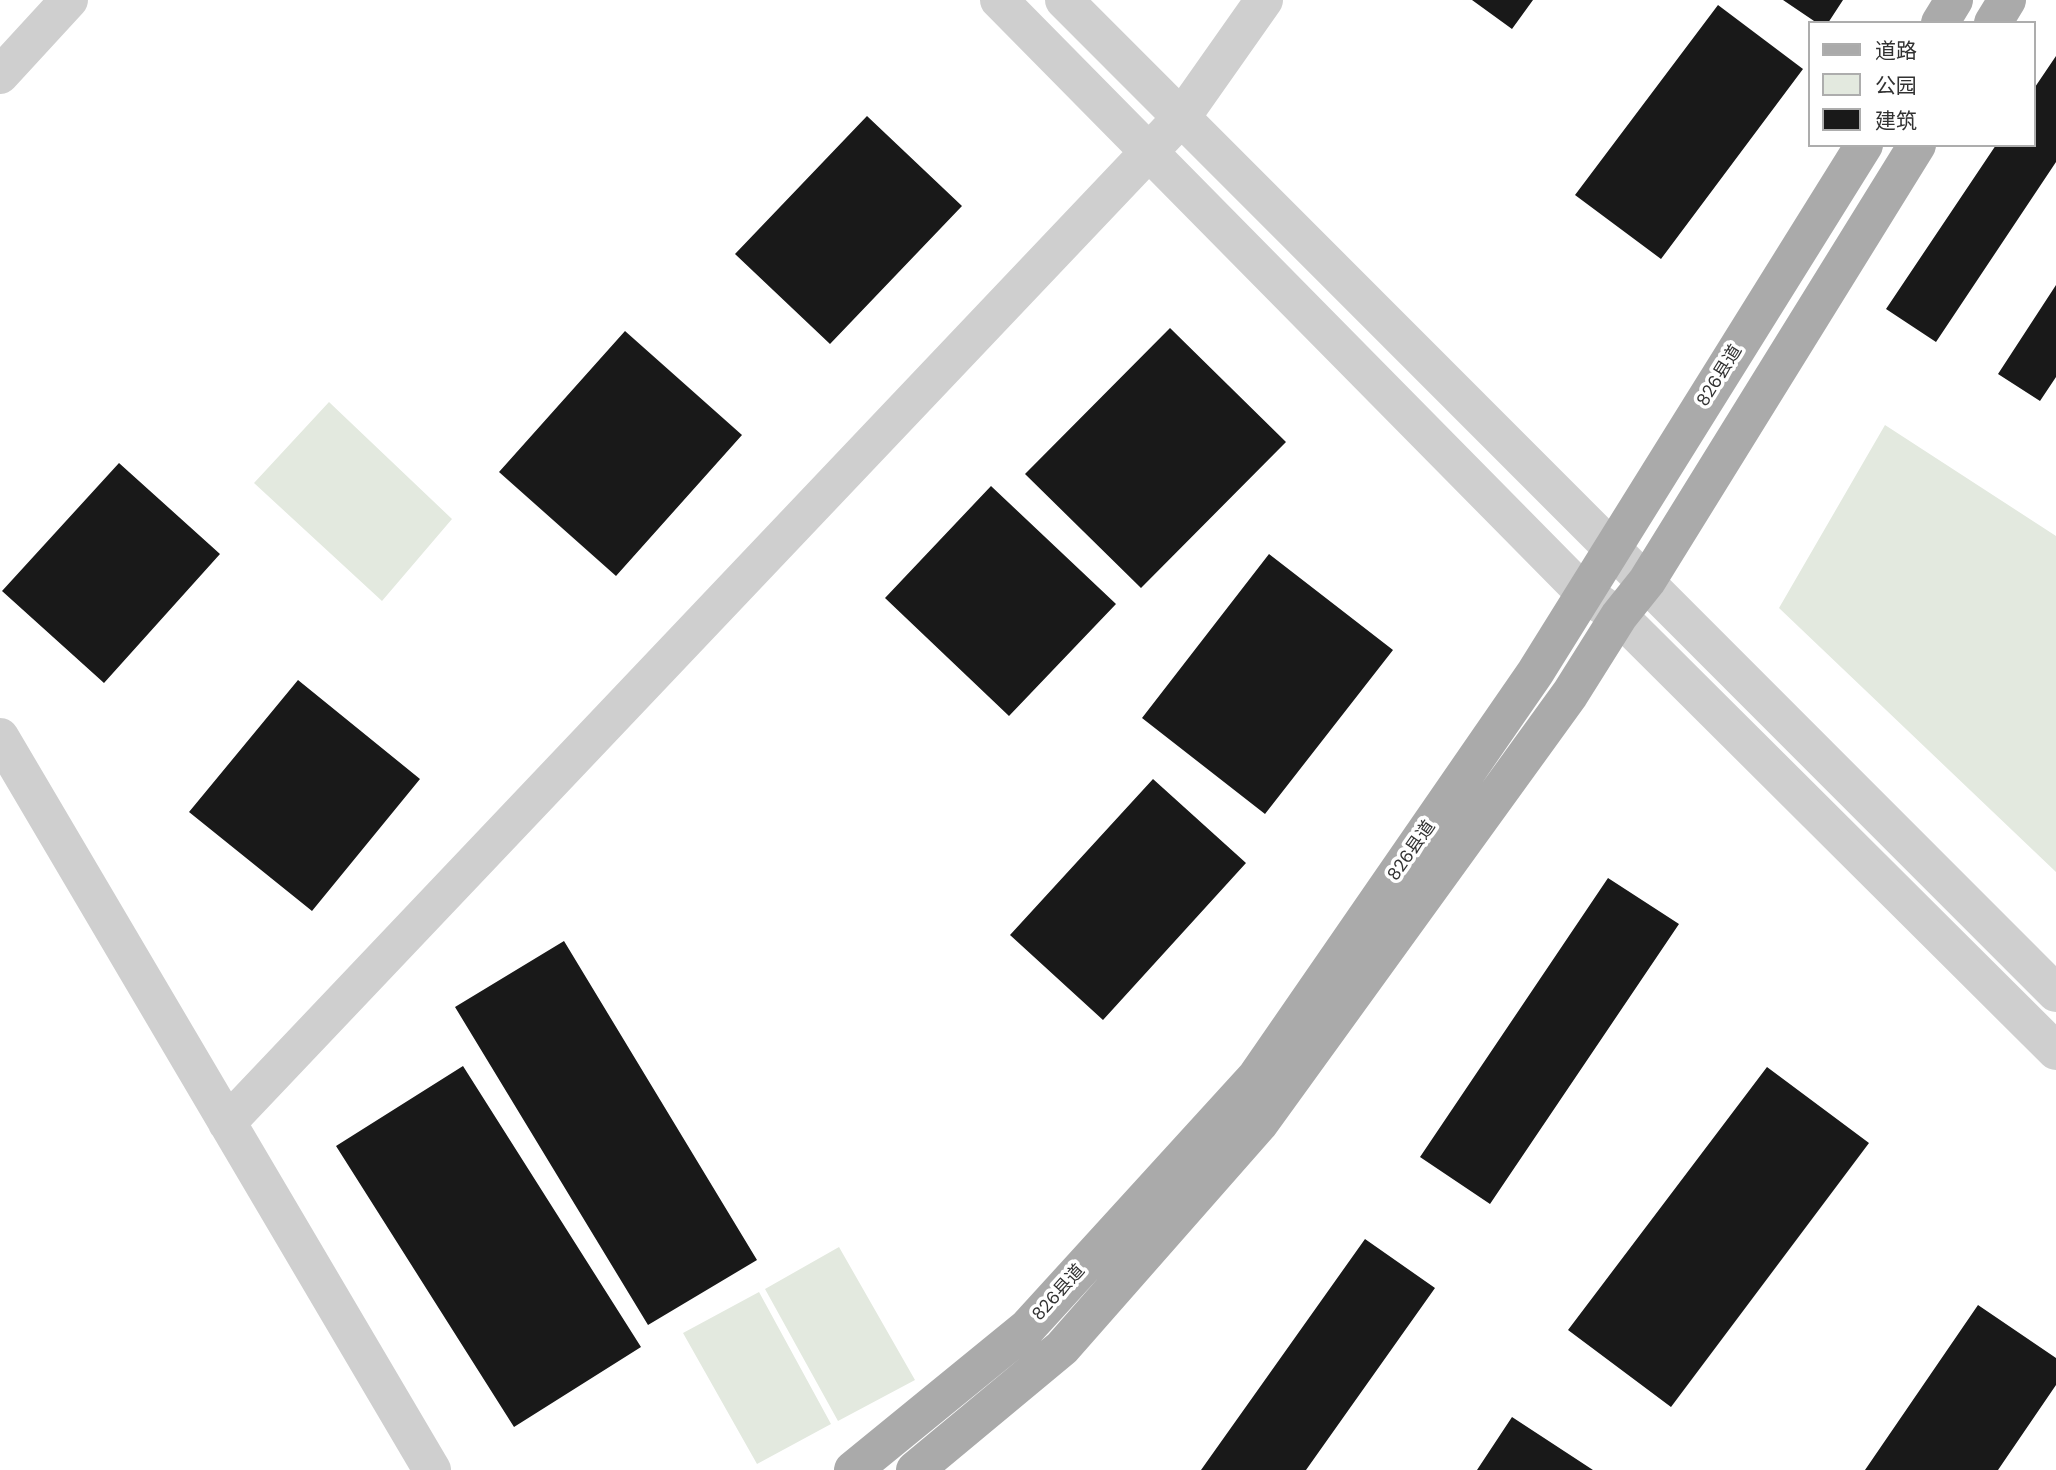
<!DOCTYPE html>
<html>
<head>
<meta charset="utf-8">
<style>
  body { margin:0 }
  #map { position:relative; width:2056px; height:1470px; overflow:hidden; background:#fff; font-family:"DM Sans","Noto Sans SC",sans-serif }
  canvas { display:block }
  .legend { position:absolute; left:1808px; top:21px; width:228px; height:126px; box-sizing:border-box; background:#fff; border:2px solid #adadad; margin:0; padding:9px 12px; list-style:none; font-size:21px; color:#323232 }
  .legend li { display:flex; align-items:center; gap:14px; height:35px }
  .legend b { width:35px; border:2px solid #adadad }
</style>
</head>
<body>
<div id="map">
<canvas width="2056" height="1470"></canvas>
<ul class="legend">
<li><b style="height:9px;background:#aaa"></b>道路</li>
<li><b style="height:19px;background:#e3e9df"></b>公园</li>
<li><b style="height:19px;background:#191919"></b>建筑</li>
</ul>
</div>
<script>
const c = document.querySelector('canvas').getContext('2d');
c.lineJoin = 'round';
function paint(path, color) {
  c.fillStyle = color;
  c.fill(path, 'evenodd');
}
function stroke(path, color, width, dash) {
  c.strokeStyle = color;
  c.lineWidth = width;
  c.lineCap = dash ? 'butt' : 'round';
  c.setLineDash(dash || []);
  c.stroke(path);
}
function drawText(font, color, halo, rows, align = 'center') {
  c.font = font + ' "DM Sans","Noto Sans SC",sans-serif';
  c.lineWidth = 7;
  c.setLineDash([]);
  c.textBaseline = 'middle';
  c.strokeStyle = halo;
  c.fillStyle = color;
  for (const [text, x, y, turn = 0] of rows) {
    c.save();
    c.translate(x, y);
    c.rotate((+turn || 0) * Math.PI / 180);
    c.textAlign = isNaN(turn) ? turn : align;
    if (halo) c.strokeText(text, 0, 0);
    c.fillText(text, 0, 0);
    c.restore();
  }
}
paint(new Path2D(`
  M 329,402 L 452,519 L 382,601 L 254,483 Z
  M 1885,425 L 2056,536 L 2056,872 L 1779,608 Z
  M 839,1247 L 915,1380 L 838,1421 L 765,1289 Z
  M 759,1292 L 831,1424 L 757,1464 L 683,1333 Z`), '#e3e9df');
paint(new Path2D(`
  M 1472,0 L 1533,0 L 1512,29 Z
  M 1783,0 L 1843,0 L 1828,23 L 1817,23 Z
  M 1718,5 L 1803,69 L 1661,259 L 1575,195 Z
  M 2056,56 L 2056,162 L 1936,342 L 1886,309 L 1996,145 L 2033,145 L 2033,90 Z
  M 867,116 L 962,206 L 830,344 L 735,254 Z
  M 2056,285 L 2056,377 L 2040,401 L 1998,374 Z
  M 1170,328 L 1286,442 L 1141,588 L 1025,474 Z
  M 625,331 L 742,435 L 616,576 L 499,472 Z
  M 119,463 L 220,554 L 104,683 L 2,591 Z
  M 991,486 L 1116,604 L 1009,716 L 885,598 Z
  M 1269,554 L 1393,650 L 1265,814 L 1142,718 Z
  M 298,680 L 420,779 L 312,911 L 189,812 Z
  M 1153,779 L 1246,863 L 1103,1020 L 1010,935 Z
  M 1608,878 L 1679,924 L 1490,1204 L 1420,1157 Z
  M 564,941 L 757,1260 L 648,1325 L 455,1007 Z
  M 463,1066 L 641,1347 L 514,1427 L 336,1146 Z
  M 1767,1067 L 1869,1143 L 1671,1407 L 1568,1330 Z
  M 1365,1239 L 1435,1288 L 1306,1470 L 1201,1470 Z
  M 1978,1305 L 2056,1358 L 2056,1385 L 1998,1470 L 1865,1470 Z
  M 1512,1417 L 1593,1470 L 1477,1470 Z`), '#191919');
stroke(new Path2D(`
  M 999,0 L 1585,594 L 1619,616 L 2056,1051
  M 1064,0 L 2056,993
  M 0,75 L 69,0
  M 0,737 L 432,1470
  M 227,1123 L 1181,118 L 1264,0`), '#cfcfcf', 38);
stroke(new Path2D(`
  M 1940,23 L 1954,0
  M 1993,23 L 2007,0
  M 853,1470 L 1027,1328 L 1256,1077 L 1535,673 L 1864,145
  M 915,1470 L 1062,1348 L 1259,1124 L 1570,694 L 1619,616 L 1647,581 L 1917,145`), '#aaa', 38);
drawText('18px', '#323232', '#fff', [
  ["826县道",1720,376,-58],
  ["826县道",1412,851,-55],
  ["826县道",1059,1293,-48]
]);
</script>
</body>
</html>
